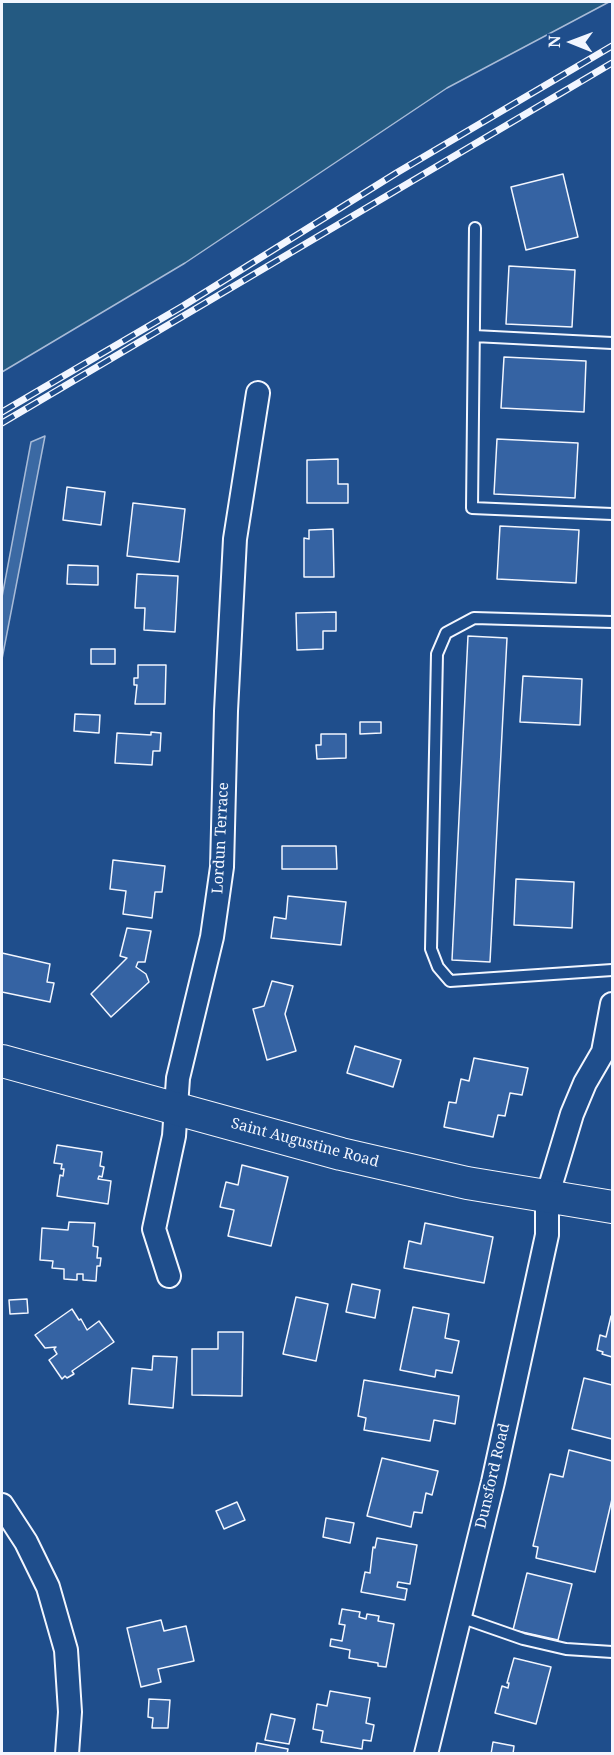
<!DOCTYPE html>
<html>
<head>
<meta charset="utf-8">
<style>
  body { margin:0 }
  #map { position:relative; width:614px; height:1755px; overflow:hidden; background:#1f4e8c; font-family:"Noto Serif",serif }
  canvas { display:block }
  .frame { position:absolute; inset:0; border:3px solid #f2f6ff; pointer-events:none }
  .north { position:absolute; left:542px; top:12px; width:60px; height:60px; -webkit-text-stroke:4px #1f4e8c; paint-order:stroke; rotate:271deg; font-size:16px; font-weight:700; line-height:24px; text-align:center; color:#f2f6ff }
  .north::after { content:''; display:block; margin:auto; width:21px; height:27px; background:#f2f6ff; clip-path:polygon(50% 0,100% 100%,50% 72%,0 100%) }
</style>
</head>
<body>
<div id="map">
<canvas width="614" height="1755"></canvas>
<div class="frame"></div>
<div class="north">N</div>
</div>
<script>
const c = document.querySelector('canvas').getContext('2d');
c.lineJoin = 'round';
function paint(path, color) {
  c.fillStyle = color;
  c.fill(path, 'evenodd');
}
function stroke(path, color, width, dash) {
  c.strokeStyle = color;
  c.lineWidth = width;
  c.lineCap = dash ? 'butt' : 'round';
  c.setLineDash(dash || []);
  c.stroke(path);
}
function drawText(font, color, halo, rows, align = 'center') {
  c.font = font + ' "Noto Serif",serif';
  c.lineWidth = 4.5;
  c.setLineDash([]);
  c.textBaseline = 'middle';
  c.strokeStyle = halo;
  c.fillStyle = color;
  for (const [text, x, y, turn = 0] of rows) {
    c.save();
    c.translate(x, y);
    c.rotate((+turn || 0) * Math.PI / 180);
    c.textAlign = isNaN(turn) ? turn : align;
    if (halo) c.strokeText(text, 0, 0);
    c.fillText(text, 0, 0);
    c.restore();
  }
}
const green = new Path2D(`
  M 2,2 L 609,2 L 447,88 L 185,263 L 2,372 Z`);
paint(green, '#245a82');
stroke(green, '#a8bbd7', 1.5);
const water = new Path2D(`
  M 45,436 L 2,659 L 2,597 L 31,442 Z`);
paint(water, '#3b69a3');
stroke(water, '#a8bbd7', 1.5);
const building = new Path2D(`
  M 563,174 L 578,237 L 526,250 L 511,187 Z
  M 509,266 L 575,270 L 572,327 L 506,324 Z
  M 504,357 L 586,361 L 584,412 L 501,408 Z
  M 497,439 L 578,443 L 575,498 L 494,494 Z
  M 338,459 L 338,484 L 348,484 L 348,503 L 307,503 L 307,460 Z
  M 67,487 L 105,492 L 101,525 L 63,520 Z
  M 133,503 L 185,509 L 179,562 L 127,556 Z
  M 500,526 L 579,530 L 576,583 L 497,579 Z
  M 333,529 L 334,577 L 304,577 L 304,538 L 309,539 L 309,530 Z
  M 68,565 L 98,566 L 98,585 L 67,584 Z
  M 137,574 L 178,576 L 175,632 L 144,630 L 145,608 L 135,608 Z
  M 336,612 L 336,631 L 323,631 L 323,649 L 297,650 L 296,613 Z
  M 468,636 L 507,638 L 490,962 L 452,960 Z
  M 91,649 L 115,649 L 115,664 L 91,664 Z
  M 138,665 L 166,665 L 165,704 L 135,704 L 137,685 L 134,685 L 134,678 L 138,678 Z
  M 523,676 L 582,679 L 580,725 L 520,722 Z
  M 75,714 L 100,715 L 99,733 L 74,731 Z
  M 360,722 L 381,722 L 381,733 L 360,734 Z
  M 151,732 L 161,733 L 160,751 L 153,751 L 152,765 L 115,763 L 117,733 L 151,735 Z
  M 321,734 L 346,734 L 346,758 L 317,759 L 316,745 L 321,745 Z
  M 282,846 L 336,846 L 337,869 L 282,869 Z
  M 113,860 L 165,866 L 162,892 L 155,892 L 152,918 L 123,914 L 126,891 L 110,889 Z
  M 516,879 L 574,882 L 572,928 L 514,925 Z
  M 288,896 L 346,902 L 341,945 L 271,938 L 274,917 L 286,919 Z
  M 127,928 L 151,931 L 145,962 L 138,962 L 136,967 L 146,974 L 149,982 L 111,1017 L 91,994 L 127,958 L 120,956 Z
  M 2,953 L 50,964 L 47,982 L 54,983 L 50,1002 L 2,992 Z
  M 272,981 L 293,986 L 285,1014 L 296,1051 L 267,1060 L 253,1009 L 264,1006 Z
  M 355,1046 L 401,1060 L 393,1087 L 347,1073 Z
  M 474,1058 L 528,1068 L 522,1095 L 510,1093 L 505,1116 L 498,1115 L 493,1137 L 444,1127 L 449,1102 L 456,1103 L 461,1079 L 469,1081 Z
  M 57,1145 L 102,1152 L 100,1166 L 104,1167 L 102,1177 L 99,1176 L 98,1179 L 111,1181 L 108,1204 L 57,1196 L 60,1175 L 63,1176 L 64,1169 L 61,1169 L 62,1164 L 54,1163 Z
  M 242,1165 L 288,1177 L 271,1246 L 228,1236 L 234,1210 L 220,1207 L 226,1182 L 238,1185 Z
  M 69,1222 L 95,1223 L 93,1246 L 98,1247 L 97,1258 L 101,1258 L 100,1266 L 97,1266 L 96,1281 L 83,1280 L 83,1274 L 77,1274 L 77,1280 L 64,1279 L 64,1269 L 52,1268 L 53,1261 L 40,1260 L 42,1228 L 68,1230 Z
  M 425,1223 L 493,1237 L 484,1283 L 404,1268 L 409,1241 L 421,1244 Z
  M 352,1284 L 380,1290 L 375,1318 L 346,1312 Z
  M 296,1297 L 328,1304 L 316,1361 L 283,1354 Z
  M 27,1299 L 28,1313 L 10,1314 L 9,1300 Z
  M 413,1307 L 449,1314 L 445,1338 L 459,1341 L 452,1373 L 436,1370 L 435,1377 L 400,1370 Z
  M 72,1309 L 79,1320 L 81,1319 L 87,1330 L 99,1321 L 114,1342 L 72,1371 L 74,1374 L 67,1378 L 65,1376 L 62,1379 L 49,1360 L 57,1354 L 54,1349 L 56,1347 L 45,1348 L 35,1335 Z
  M 611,1316 L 612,1316 L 612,1357 L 602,1354 L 603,1352 L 597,1350 L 600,1335 L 606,1337 Z
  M 218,1332 L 243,1332 L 242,1396 L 192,1395 L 192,1349 L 218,1349 Z
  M 153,1356 L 177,1357 L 173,1408 L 129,1404 L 132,1368 L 152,1370 Z
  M 584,1378 L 612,1385 L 612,1439 L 572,1429 Z
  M 364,1380 L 459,1396 L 455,1424 L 434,1420 L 430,1441 L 364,1430 L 366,1418 L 358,1416 Z
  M 569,1450 L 612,1461 L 612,1499 L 595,1572 L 536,1558 L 538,1547 L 533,1546 L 550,1474 L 563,1477 Z
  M 382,1458 L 438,1471 L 432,1495 L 426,1493 L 422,1513 L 414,1512 L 411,1527 L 367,1516 Z
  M 237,1502 L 245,1520 L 224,1529 L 216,1511 Z
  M 326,1518 L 354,1523 L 350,1543 L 323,1537 Z
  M 377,1538 L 417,1545 L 410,1584 L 398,1582 L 397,1587 L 407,1589 L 405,1600 L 361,1592 L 365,1572 L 370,1573 L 373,1547 L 375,1548 Z
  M 527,1573 L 572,1584 L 558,1640 L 513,1630 Z
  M 342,1609 L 360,1612 L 359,1617 L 366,1619 L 367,1614 L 379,1616 L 378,1621 L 394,1624 L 386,1667 L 378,1666 L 378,1663 L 349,1658 L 350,1650 L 330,1646 L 331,1639 L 342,1641 L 345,1625 L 339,1624 Z
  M 161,1620 L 164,1631 L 186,1626 L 194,1661 L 158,1669 L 161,1682 L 141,1687 L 127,1628 Z
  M 514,1658 L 551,1667 L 536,1724 L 495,1713 L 502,1686 L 508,1688 L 509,1683 L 507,1683 Z
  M 330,1691 L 370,1698 L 366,1723 L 374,1725 L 371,1741 L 363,1740 L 362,1749 L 321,1742 L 323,1731 L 313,1729 L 317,1704 L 327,1706 Z
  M 149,1699 L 170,1700 L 168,1728 L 152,1728 L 153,1718 L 148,1717 Z
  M 271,1714 L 295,1719 L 289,1744 L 265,1740 Z
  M 493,1742 L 514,1746 L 513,1754 L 491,1754 Z
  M 257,1743 L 288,1749 L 287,1754 L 255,1754 Z`);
paint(building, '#3563a3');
stroke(building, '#f2f6ff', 1.5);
const lane = new Path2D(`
  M 475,228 L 472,508 L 612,514
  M 474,336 L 612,343
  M 612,622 L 474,618 L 446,633 L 437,654 L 431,949 L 438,967 L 450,981 L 612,970
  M 460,1617 L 523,1639 L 566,1649 L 612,1652`);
const street = new Path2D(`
  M 169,1276 L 154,1229 L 174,1136 L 178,1078 L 212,937 L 222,867 L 226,711 L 235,539 L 258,393
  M 2,1505 L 26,1542 L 48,1587 L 66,1650 L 70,1712 L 67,1754
  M 426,1754 L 493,1482 L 547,1235 L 547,1197 L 572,1114 L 585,1083 L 603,1052 L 612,1004`);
const secondary = new Path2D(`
  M 2,1061 L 341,1154 L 467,1183 L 612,1207`);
stroke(lane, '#f2f6ff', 14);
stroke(street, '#f2f6ff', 26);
stroke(secondary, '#f2f6ff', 34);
stroke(lane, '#1f4e8c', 10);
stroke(street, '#1f4e8c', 22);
stroke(secondary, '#1f4e8c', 32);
const rail = new Path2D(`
  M 2,412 L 183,306 L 398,172 L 612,46
  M 2,423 L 612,63`);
stroke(rail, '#f2f6ff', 7);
stroke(rail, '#1f4e8c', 4.5, [14]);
drawText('15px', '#f2f6ff', '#1f4e8c', [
  ["Lordun Terrace",221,838,-87],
  ["Saint Augustine Road",305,1143,15],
  ["Dunsford Road",493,1476,-77]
]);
</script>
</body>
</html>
